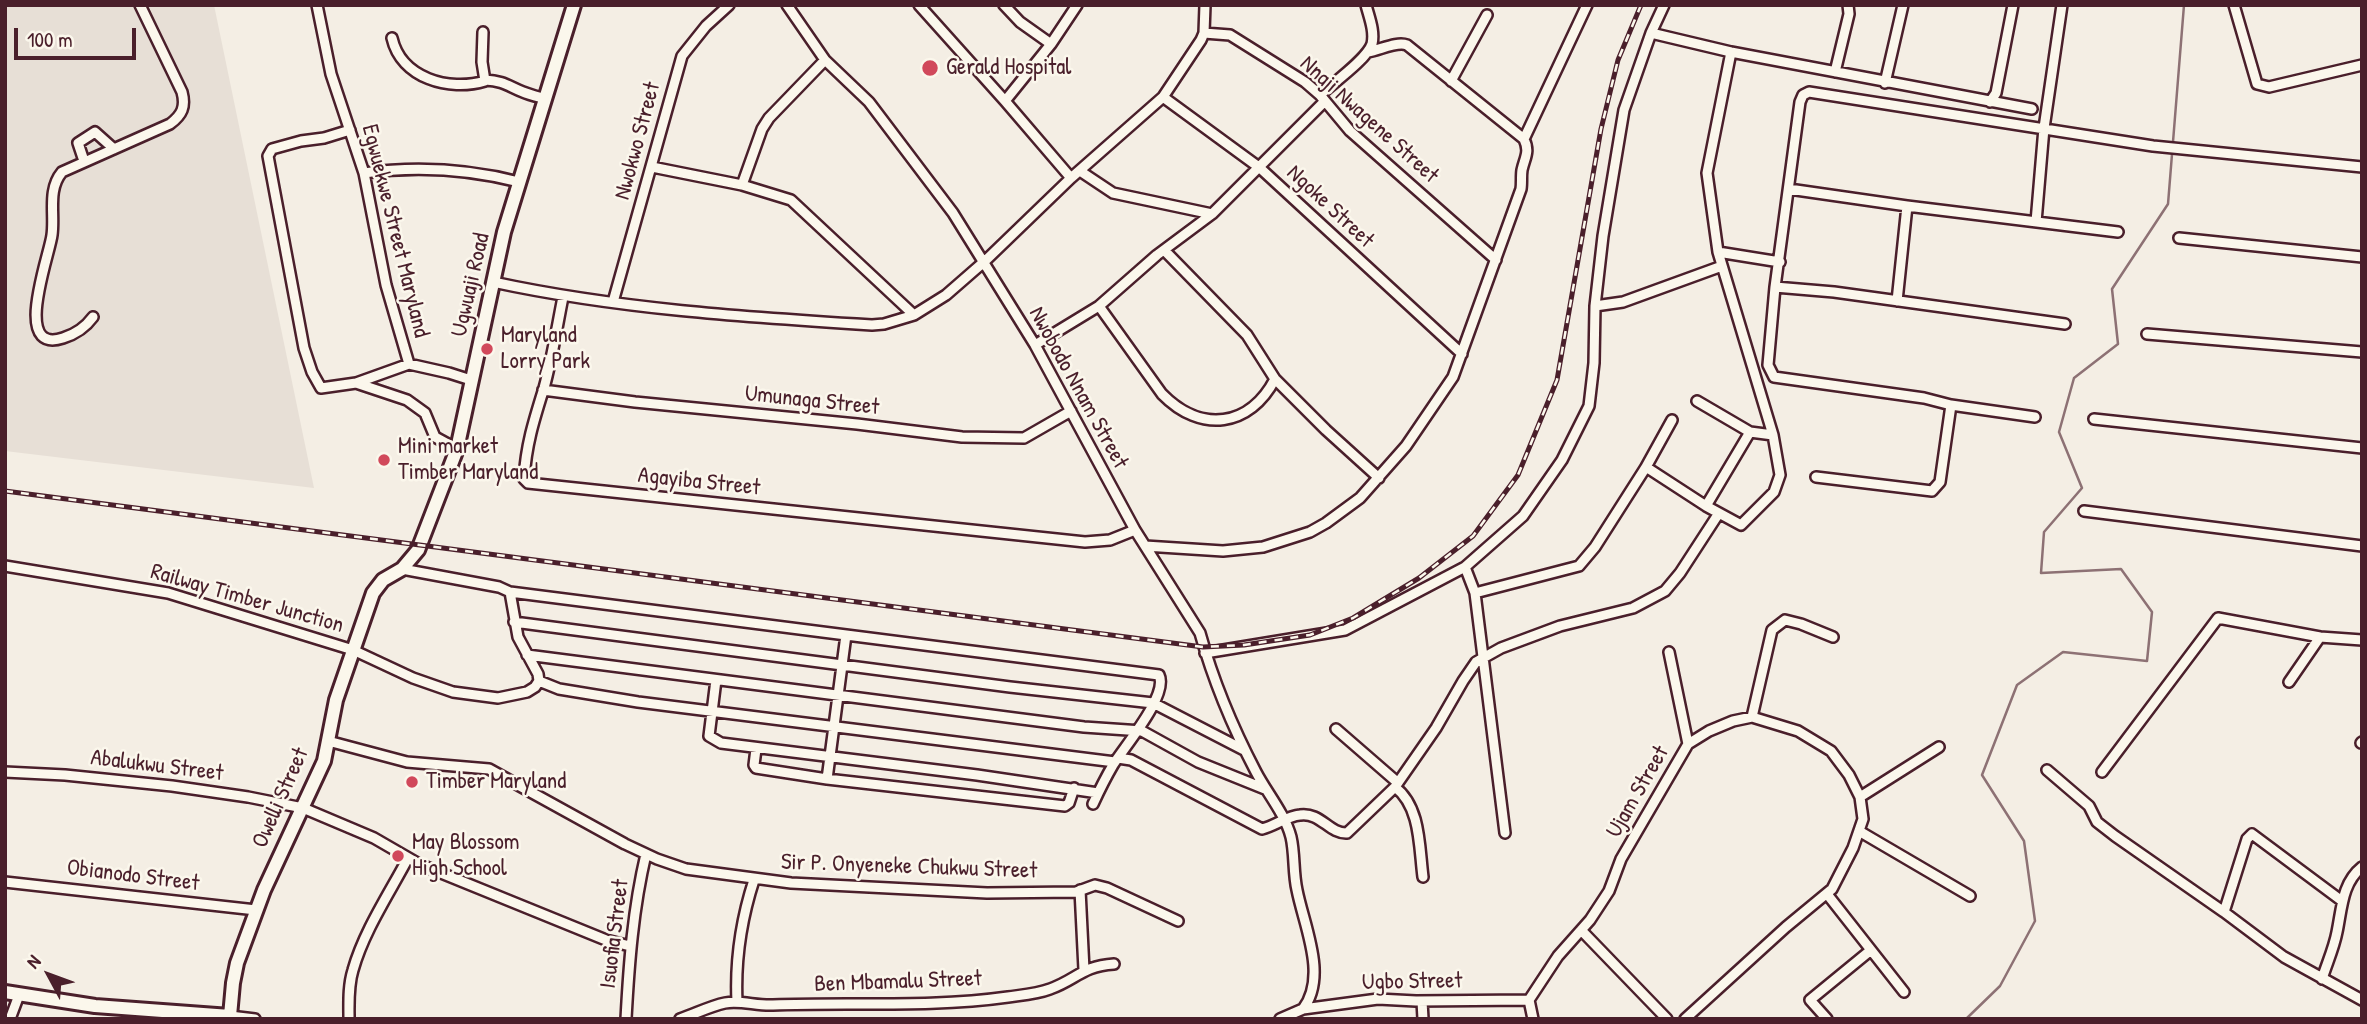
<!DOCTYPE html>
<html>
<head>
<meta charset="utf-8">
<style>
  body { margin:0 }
  #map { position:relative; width:2367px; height:1024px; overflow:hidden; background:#f4eee4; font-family:"Patrick Hand",sans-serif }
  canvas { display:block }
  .frame { position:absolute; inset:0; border:7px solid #4a1f2b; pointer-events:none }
  .north { position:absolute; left:14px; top:940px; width:70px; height:70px; -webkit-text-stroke:5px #fbf7ec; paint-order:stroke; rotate:311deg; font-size:19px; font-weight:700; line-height:28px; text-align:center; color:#4a1f2b }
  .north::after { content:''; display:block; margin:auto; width:24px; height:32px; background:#4a1f2b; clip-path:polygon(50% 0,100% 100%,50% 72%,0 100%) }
  .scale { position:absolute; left:14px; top:28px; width:122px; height:32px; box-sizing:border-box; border:4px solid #4a1f2b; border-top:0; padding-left:9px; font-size:21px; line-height:24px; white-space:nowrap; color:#4a1f2b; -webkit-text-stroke:5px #fbf7ec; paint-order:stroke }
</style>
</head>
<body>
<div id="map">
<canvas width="2367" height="1024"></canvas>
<div class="frame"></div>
<div class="north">N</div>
<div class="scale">100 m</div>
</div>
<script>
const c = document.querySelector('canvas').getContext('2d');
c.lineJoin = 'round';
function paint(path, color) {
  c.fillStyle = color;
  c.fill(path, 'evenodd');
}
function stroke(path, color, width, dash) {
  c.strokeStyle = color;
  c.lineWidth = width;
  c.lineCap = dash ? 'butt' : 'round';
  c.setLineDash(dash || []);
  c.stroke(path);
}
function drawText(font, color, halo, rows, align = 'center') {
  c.font = font + ' "Patrick Hand",sans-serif';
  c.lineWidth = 5;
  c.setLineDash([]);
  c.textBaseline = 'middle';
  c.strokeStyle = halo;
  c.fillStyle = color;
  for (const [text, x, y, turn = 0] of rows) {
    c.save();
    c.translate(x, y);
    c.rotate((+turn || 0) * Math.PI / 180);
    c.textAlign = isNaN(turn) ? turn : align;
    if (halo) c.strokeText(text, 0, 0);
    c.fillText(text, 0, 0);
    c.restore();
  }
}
paint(new Path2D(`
  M 5,5 L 214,5 L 314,488 L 5,451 Z`), '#e7dfd6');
stroke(new Path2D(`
  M 1966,1019 L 2000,986 L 2035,921 L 2024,841 L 1982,775 L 2017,685 L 2063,652 L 2147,661 L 2152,612 L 2121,569 L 2041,573 L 2044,532 L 2082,488 L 2059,432 L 2074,378 L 2118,344 L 2112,289 L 2168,204 L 2184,5`), '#8d7174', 2.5);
const street = new Path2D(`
  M 317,5 L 331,74 L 364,173 L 386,285 L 409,364 L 449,373 L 471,380
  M 787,5 L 825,60 L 869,102 L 953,213 L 1035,345 L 1135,530 L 1200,633 C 1213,680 1233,728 1256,772 C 1267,793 1285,814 1291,837 C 1295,854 1293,873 1297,890 C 1304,926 1328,976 1303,1009
  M 919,5 L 1005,101 L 1071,178
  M 1004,5 L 1020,22 L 1051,44
  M 2234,5 L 2257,84 L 2269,87 L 2362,65
  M 1204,33 L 1230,35 L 1305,82 L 1320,95 L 1350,131 L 1496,260
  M 1651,33 L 1731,52 L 2032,109
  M 392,38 C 401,78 449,92 485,81 L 482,62 L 483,32
  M 1835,72 L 1849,14 L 1848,5
  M 485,80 C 504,81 508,86 523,92 C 530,95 539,97 546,99
  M 1451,81 L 1487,15
  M 1885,83 L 1903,5
  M 1320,95 C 1333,83 1367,59 1372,44 C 1375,31 1369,17 1366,5
  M 1163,97 L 1260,168 L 1462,354
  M 1005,101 L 1051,44 L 1077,5
  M 1990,102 L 1996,93 L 2013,5
  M 350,130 L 324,138 L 301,141 L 272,149 L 268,156 L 304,348 L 312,372 L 321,388 L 356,383 L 407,400 L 425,413 L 435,437 L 457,449
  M 1524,139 L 1587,5
  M 84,161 L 78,143 L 95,132 L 114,149
  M 652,167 L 742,185 L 791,200 L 914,315
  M 1080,171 L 1113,193 L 1212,214
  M 364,173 C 416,166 468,169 519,182
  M 742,185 L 762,129 L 769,118 L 825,60
  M 1789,189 L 1907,206 L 2118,232
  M 2036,222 L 2044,128 L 2062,5
  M 2179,238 L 2362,257
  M 1164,250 L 1247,335 L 1275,379 L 1326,430 L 1379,478
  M 1718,252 L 1780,262
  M 493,282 C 618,309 745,317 872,325 L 884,324 L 914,315 L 946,295 L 985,261 L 1071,178 L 1163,97 L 1201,40 L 1204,33 L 1205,5
  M 1775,287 L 1834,292 L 2065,324
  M 563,297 C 557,327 552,359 544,388 C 534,420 526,445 524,479 L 528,483 L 1085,542 L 1110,540 L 1135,530
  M 1897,301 L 1907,206
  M 613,302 L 682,56 L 706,26 L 729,5
  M 1099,306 L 1162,394 C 1201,434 1250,427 1275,379
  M 1595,306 L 1623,302 L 1722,266
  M 93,317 C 85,328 76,334 63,338 C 11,355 50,254 52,235 C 55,214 47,190 62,172 L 170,124 C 182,115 186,107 182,92 L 140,5
  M 2147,334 L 2362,352
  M 1035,345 L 1099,306 L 1157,255 L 1212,214 L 1325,101
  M 356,383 L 409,364
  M 543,390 L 635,402 L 857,424 L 962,437 L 1024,438 L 1071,411
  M 1697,401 L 1750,432 L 1706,506
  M 2035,417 L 1951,405 L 1924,398 L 1774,377 L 1768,365 L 1775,287 L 1800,102 L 1803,95 L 1809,92 L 2153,146 L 2362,167
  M 2094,419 L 2362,448
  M 1672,420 L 1646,467 L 1706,506 L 1741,525 L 1774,492 L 1780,475 L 1773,435 L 1718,252 L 1707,173 L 1731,52
  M 1750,432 L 1773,435
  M 1816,477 L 1932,491 L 1940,482 L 1951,405
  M 2084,511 L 2362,546
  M 1145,546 L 1223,551 L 1263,547 L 1310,532 L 1326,523 L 1360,498 L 1406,446 L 1453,377 L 1521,189 C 1522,183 1521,176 1522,170 C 1525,157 1530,152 1524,139 L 1407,45 C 1397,41 1380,50 1368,52
  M 5,566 L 168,593 L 353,650 L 413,678 L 453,692 L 498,698 L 527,692 L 535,687 L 539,681
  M 1465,567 L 1475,593 L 1505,833
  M 402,569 L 499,587 L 510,592 L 518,637 L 538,674 L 539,681
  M 510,592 L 1159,675 C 1169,695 1124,747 1113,765 C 1106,777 1099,791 1093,804
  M 1475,593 L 1579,566 L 1595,547 L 1646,467
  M 514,622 L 1010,687 L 1153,703 L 1244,750
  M 2320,637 L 2362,640
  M 1669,652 L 1688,744
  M 1205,653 L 1345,630 L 1465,567 L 1523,516 L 1562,460 L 1589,406 L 1594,363 L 1595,306 L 1603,236 L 1624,110 L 1651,33 L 1664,5
  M 527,655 L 1084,727 L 1142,731 L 1198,762 L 1265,789
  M 716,680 L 709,736 L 721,743 L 977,775 L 1098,793
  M 539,681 L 559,689 L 638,702 L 1115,762
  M 1752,717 L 1772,630 L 1785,620 L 1801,624 L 1833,637
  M 1336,729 L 1397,782
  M 328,741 L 407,762 L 489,769 L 625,844 L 657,859 L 686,869 L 791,883 L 987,893 L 1076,892 L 1095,885 L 1107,888 L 1178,921
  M 2361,743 L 2362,742
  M 756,749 L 754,765 L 756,768 L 827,779 L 1065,806 L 1069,803 L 1074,788
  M 1118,758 L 1131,760 L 1262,829 C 1275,826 1287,816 1300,815 C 1321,812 1329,834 1347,833 L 1395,787 L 1436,728 L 1463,681 L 1476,662 L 1501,648 L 1560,626 L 1633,608 L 1665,591 L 1680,573 L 1719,513
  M 2047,770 L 2089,806 L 2097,822 L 2115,836 L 2224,912 L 2284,957 L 2362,1000
  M 5,772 L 65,775 L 172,786 L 248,797 L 303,808 L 374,838 L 419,864 L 606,940 L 630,946
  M 2102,772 L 2218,618 L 2320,637 L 2289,682
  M 827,779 L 846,635
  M 1395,787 C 1421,807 1419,847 1423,877
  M 1860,797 L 1939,747
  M 1859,831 L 1970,896
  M 5,882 L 256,910
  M 1080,890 L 1084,970
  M 1827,894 L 1871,950 L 1810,1000 L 1827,1019
  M 2224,912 L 2247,839 L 2252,834 L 2342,901
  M 1581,930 L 1667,1019
  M 1871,950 L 1904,992
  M 2322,979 C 2327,963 2334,948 2337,932 C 2342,908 2342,883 2362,867
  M 1529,1000 L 1558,956 L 1590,920 L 1609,891 L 1621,859 L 1688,744 L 1709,731 L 1733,721 L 1752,717 L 1798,731 L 1831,751 L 1849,775 L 1860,797 L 1863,819 L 1853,848 L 1832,889 L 1786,927 L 1685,1019
  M 1422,1001 L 1423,1019
  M 737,1002 C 735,959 741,920 754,880
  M 10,1019 L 19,995
  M 230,1019 L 230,1016 L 255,1019
  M 349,1019 C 349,1003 348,986 353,970 C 364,931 389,894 408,858
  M 626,1019 C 629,963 633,909 646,854
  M 680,1019 C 695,1014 710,1006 725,1003 C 740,1000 757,1006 773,1005 C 851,1002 930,1008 1008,997 C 1022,995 1037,994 1050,989 C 1076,980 1082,966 1114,964
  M 1280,1019 L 1303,1009 L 1378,999 L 1416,1001 L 1529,1000 L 1533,1019`);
const secondary = new Path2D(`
  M 5,992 L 95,1006 L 230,1016 L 233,983 L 237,963 L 264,890 L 324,761 L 336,700 L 373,593 L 383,580 L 402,569 L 418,550 L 457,449 L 504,232 L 574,5`);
stroke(street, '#4a1f2b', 14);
stroke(secondary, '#4a1f2b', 18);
stroke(street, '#fbf7ec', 9);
stroke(secondary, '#fbf7ec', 12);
const rail = new Path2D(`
  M 5,491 L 1203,647 L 1244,645 L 1310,635 L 1353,618 L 1419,578 L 1473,536 L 1518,475 L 1557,380 L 1601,129 L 1618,60 L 1641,5`);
stroke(rail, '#4a1f2b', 5);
stroke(rail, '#fbf7ec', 2.5, [8]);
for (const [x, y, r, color] of [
  [930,68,9,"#d1495b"],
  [487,349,7,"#d1495b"],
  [384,460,7,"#d1495b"],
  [412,782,7,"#d1495b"],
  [398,856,7,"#d1495b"]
]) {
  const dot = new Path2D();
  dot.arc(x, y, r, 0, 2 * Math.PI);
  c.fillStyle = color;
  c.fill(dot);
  stroke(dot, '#fbf7ec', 2.5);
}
drawText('23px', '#4a1f2b', '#fbf7ec', [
  ["Gerald Hospital",946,68],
  ["Maryland",501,336],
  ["Lorry Park",501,362],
  ["Mini market",398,447],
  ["Timber Maryland",398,473],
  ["Timber Maryland",426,782],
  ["May Blossom",412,843],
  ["High School",412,869]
], 'left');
drawText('23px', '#4a1f2b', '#fbf7ec', [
  ["Nnaji Nwagene Street",1369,120,42],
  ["Nwokwo Street",638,141,-75],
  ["Ngoke Street",1330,207,43],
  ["Egwuekwe Street Maryland",395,231,76],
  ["Ugwuaji Road",471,285,-77],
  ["Nwobodo Nnam Street",1078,388,61],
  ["Umunaga Street",812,401,6],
  ["Agayiba Street",699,482,6],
  ["Railway Timber Junction",247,599,16],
  ["Abalukwu Street",157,766,7],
  ["Ujam Street",1638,792,-60],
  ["Owelli Street",281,798,-66],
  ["Sir P. Onyeneke Chukwu Street",909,867,2],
  ["Obianodo Street",133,876,7],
  ["Isuofia Street",615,934,-83],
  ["Ben Mbamalu Street",898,982,-2],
  ["Ugbo Street",1412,982,-1]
]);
</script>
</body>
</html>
